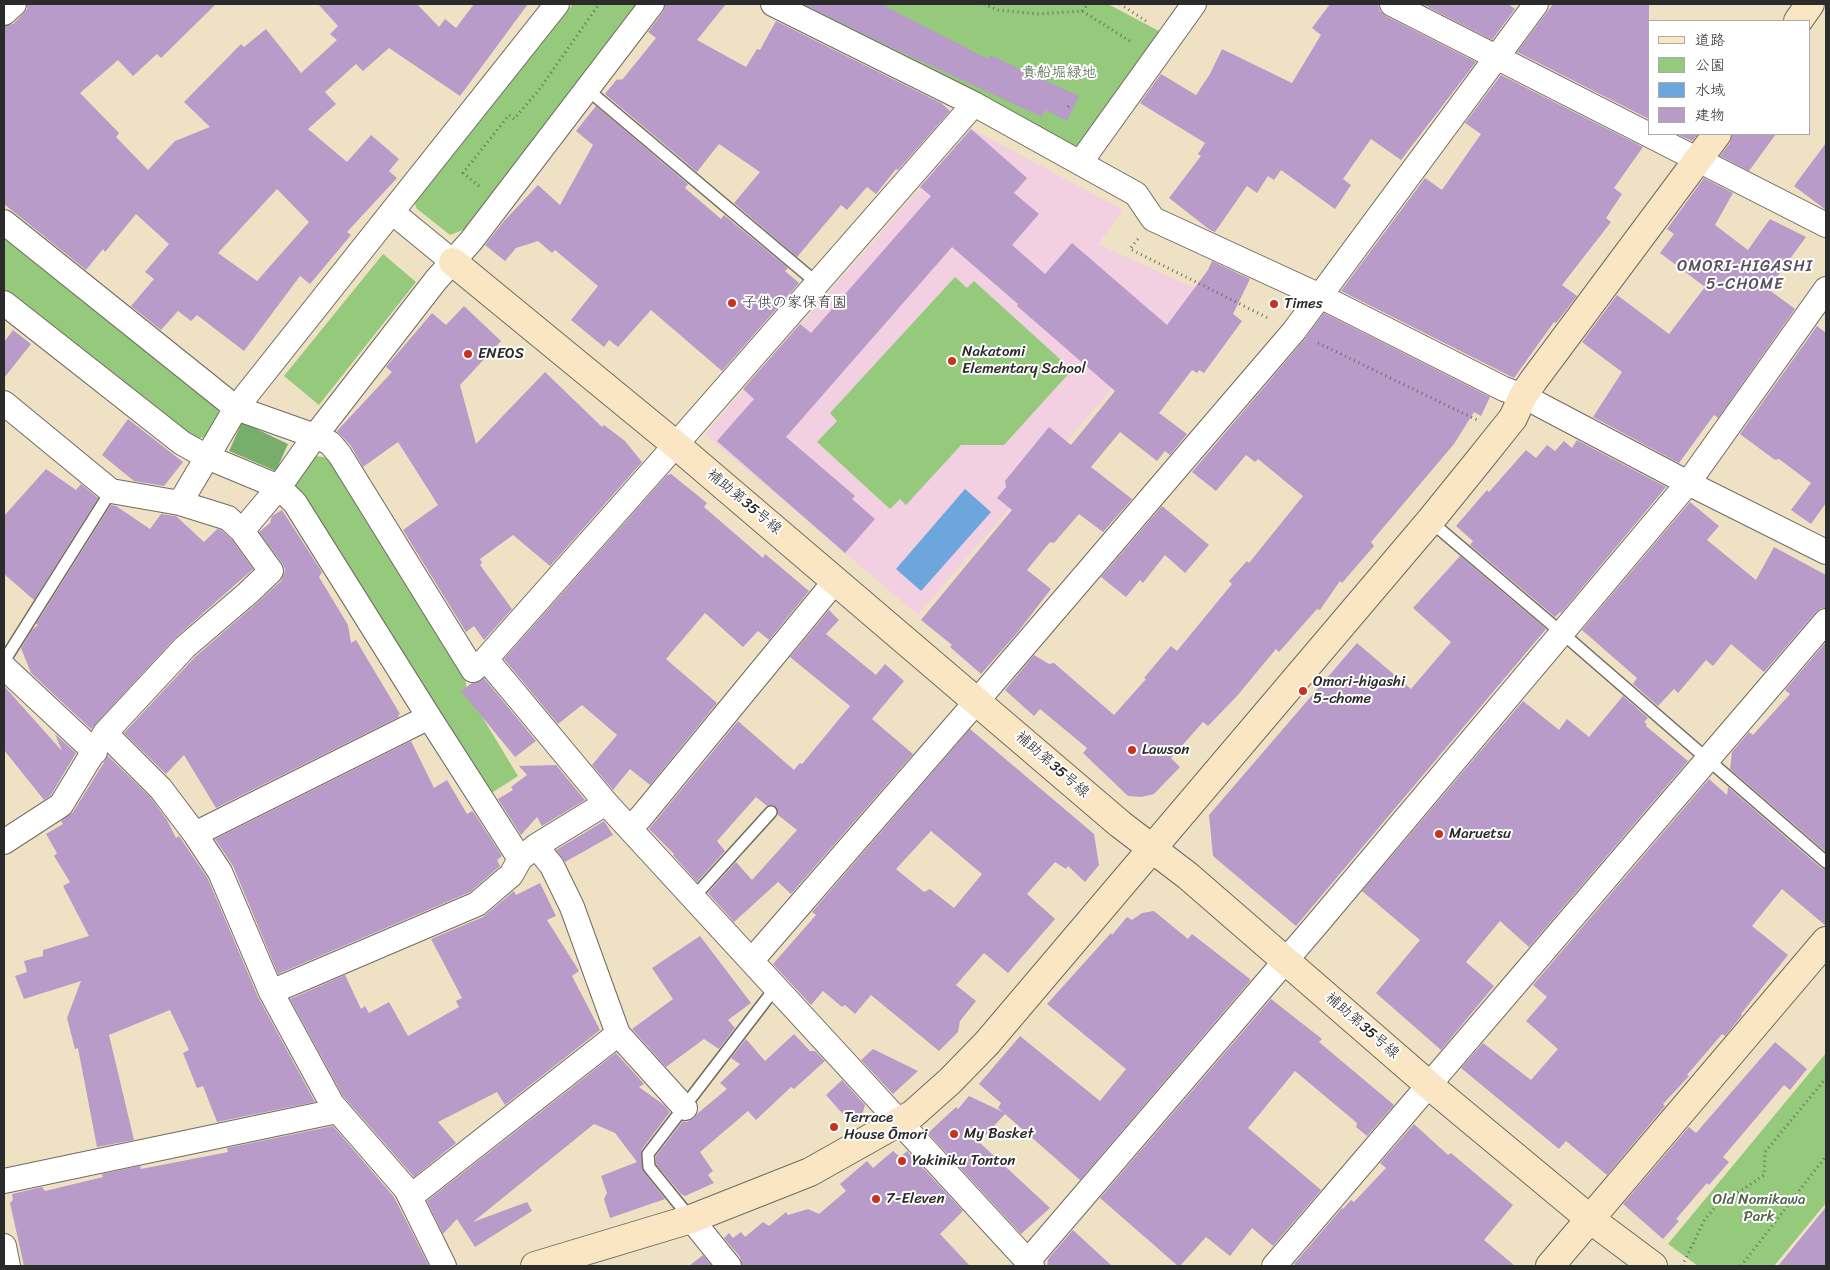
<!DOCTYPE html>
<html>
<head>
<meta charset="utf-8">
<style>
  body { margin:0 }
  #map { position:relative; width:1830px; height:1270px; overflow:hidden; background:#efe2c4; font-family:Sriracha,"Klee One",sans-serif }
  canvas { display:block }
  .frame { position:absolute; inset:0; border:5px solid #2b2b2b; pointer-events:none }
  .legend { position:absolute; left:1648px; top:20px; width:162px; height:115px; box-sizing:border-box; background:#fff; border:1px solid #aaa; margin:0; padding:6px 9px; list-style:none; font-size:15px; color:#2b2b2b }
  .legend li { display:flex; align-items:center; gap:10px; height:25px }
  .legend b { width:25px; border:1px solid #aaa }
</style>
</head>
<body>
<div id="map">
<canvas width="1830" height="1270"></canvas>
<div class="frame"></div>
<ul class="legend">
<li><b style="height:6px;background:#fbe6c4"></b>道路</li>
<li><b style="height:14px;background:#95ca7c"></b>公園</li>
<li><b style="height:14px;background:#6da6dd"></b>水域</li>
<li><b style="height:14px;background:#b89bc8"></b>建物</li>
</ul>
</div>
<script>
const ctx = document.querySelector('canvas').getContext('2d');
ctx.lineJoin = 'round';
function fill(path, color) {
  ctx.fillStyle = color;
  ctx.fill(path, 'evenodd');
}
function toPath(rows) {
  const path = new Path2D();
  for (const r of rows) {
    path.moveTo(r[0], r[1]);
    for (let i = 2; i < r.length; i += 2) path.lineTo(r[i], r[i + 1]);
  }
  return path;
}
function trace(path, color, width, dash) {
  ctx.strokeStyle = color;
  ctx.lineWidth = width;
  ctx.lineCap = dash ? 'butt' : 'round';
  ctx.setLineDash(dash || []);
  ctx.stroke(path);
}
function label(font, color, halo, rows, align = 'center') {
  ctx.font = font + ' Sriracha,"Klee One",sans-serif';
  ctx.lineWidth = 4;
  ctx.setLineDash([]);
  ctx.textBaseline = 'middle';
  ctx.strokeStyle = halo;
  ctx.fillStyle = color;
  for (const [text, x, y, turn = 0] of rows) {
    ctx.save();
    ctx.translate(x, y);
    ctx.rotate((+turn || 0) * Math.PI / 180);
    ctx.textAlign = isNaN(turn) ? turn : align;
    if (halo) ctx.strokeText(text, 0, 0);
    ctx.fillText(text, 0, 0);
    ctx.restore();
  }
}
fill(toPath([
  [972,129,1123,210,1098,244,1197,289,918,615,705,434]
]), '#f2cfe1');
fill(toPath([
  [573,4,652,4,468,228,450,235,416,208,414,198],
  [772,4,1108,4,1170,37,1080,163],
  [4,229,217,398,219,416,207,437,192,439,4,297],
  [383,254,416,282,319,405,284,376],
  [955,277,967,288,974,281,1072,370,1004,445,961,445,906,505,900,499,890,509,817,442,837,421,830,413],
  [316,456,329,458,464,668,467,692,518,776,490,794,294,485],
  [1826,1053,1826,1203,1774,1266,1698,1266,1668,1244]
]), '#95ca7c');
fill(toPath([
  [242,422,288,444,276,471,229,451]
]), '#78ae6c');
fill(toPath([
  [965,489,991,512,921,591,896,569]
]), '#6da6dd');
fill(toPath([
  [27,4,216,4,161,58,157,54,133,76,118,60,80,93,119,133,116,137,148,170,175,141,210,127,184,102,241,44,244,47,266,29,301,73,337,40,330,34,338,26,318,4,417,4,439,27,445,19,456,28,474,4,528,4,460,96,389,48,363,71,356,64,325,92,336,104,308,129,347,162,371,135,399,159,389,171,397,178,347,232,351,235,310,284,300,276,244,351,197,315,191,321,178,311,161,330,131,306,154,279,145,272,169,244,136,214,105,252,103,249,86,270,4,204,4,26,13,24,23,14,27,9],
  [277,189,309,222,257,281,218,253],
  [665,4,726,4,697,40,746,67,757,49,760,50,776,21,941,103,950,111,898,170,896,169,876,194,867,187,847,210,841,205,797,257,734,203,760,172,719,144,697,172,605,94,617,79,619,80,621,79,622,80,656,38,648,32,663,12],
  [803,4,881,4,988,59,990,55,1079,96,1067,121,1045,110,1042,117,886,45],
  [1330,4,1378,4,1380,11,1386,16,1476,62,1401,160,1371,139,1343,179,1351,185,1335,209,1281,170,1274,180,1268,176,1257,193,1247,186,1215,232,1210,230,1169,198,1201,156,1198,154,1205,143,1140,103,1161,74,1196,95,1210,74,1222,49,1292,83,1321,35,1312,28],
  [1422,4,1508,4,1515,9,1492,40],
  [1553,4,1649,4,1649,119,1517,52],
  [1501,75,1643,147,1614,188,1622,194,1606,218,1611,222,1562,285,1577,296,1556,323,1554,322,1514,378,1341,291,1425,178,1442,190,1481,134,1465,123],
  [596,106,688,184,685,188,721,219,724,215,788,268,785,271,799,283,722,371,651,310,618,347,609,340,604,347,571,320,598,286,555,250,552,253,538,241,516,248,505,261,485,245,505,220,538,185,560,205,593,145,576,131],
  [971,129,1027,178,1014,193,1039,214,1012,245,1045,274,1072,243,1167,325,1208,270,1212,261,1250,279,1233,314,1242,321,1204,373,1199,370,1197,373,1192,370,1159,413,1187,434,1170,455,1165,451,1157,461,1120,432,1091,467,1132,499,1103,532,1079,514,1054,543,1050,542,1027,570,1051,589,1017,633,981,674,950,647,952,645,921,620,1012,510,997,498,1006,487,1005,481,1049,427,1071,445,1115,391,1017,306,1018,304,952,247,786,437,855,496,852,499,875,519,845,553,717,441,754,399,743,389,800,324,811,333,931,196,920,187],
  [1677,134,1698,134,1692,141],
  [1732,134,1776,134,1749,171,1720,156,1730,143],
  [1826,143,1826,210,1794,186],
  [1704,178,1733,193,1715,225,1748,250,1770,219,1806,237,1768,289,1795,309,1718,418,1714,415,1679,463,1593,417,1622,372,1582,342,1617,295,1669,334,1705,287,1660,253,1674,234,1667,229],
  [464,306,501,341,460,385,476,444,545,372,602,427,604,425,625,441,642,462,550,566,513,535,480,559,482,563,480,565,512,609,484,640,474,626,466,632,403,530,438,505,398,442,363,467,351,446,337,431,392,372,386,367,432,313,446,325],
  [1324,313,1490,397,1481,416,1474,412,1454,444,1371,542,1374,546,1342,583,1340,581,1320,610,1317,609,1279,652,1276,649,1237,696,1208,726,1203,722,1171,758,1180,767,1154,794,1141,797,1128,796,1083,753,1087,748,1040,709,1034,716,1005,690,1034,655,1049,664,1054,663,1114,715,1146,679,1144,678,1171,646,1177,651,1232,584,1229,581,1247,561,1249,563,1303,496,1258,459,1255,462,1246,455,1216,491,1192,472,1304,340],
  [1817,326,1826,333,1826,503,1811,524,1791,510,1811,483,1779,459,1775,460,1740,434],
  [13,330,31,344,4,378,4,342],
  [128,419,183,462,164,486,134,481,102,455],
  [1577,440,1666,487,1561,613,1560,612,1555,617,1470,545,1473,541,1456,526,1487,490,1489,492,1526,450,1536,458,1547,445,1555,451,1564,441,1572,448],
  [46,469,76,490,81,484,98,498,34,600,4,574,4,516],
  [671,474,707,503,704,507,763,558,765,554,809,591,769,640,758,631,743,647,705,613,666,659,717,703,650,785,630,769,613,790,592,765,617,735,582,705,558,724,504,659,667,475],
  [1690,502,1719,526,1707,540,1756,580,1774,547,1826,575,1826,608,1821,608,1816,612,1764,672,1731,644,1713,666,1706,660,1678,693,1674,689,1658,706,1633,684,1637,678,1582,630],
  [111,505,116,506,150,529,161,514,176,516,204,542,217,529,221,530,232,540,253,569,175,638,91,729,31,673,21,648,32,630,38,625,36,624],
  [1162,506,1209,545,1185,573,1165,555,1143,583,1140,580,1126,597,1101,577],
  [282,510,322,572,319,577,348,625,351,643,356,640,400,714,398,715,399,717,216,808,184,755,166,774,124,733,195,657,257,603,281,581,284,575,285,569,282,563,259,532,270,523,272,516],
  [1460,556,1546,629,1296,926,1213,856,1209,815,1357,643,1411,689,1451,642,1413,608],
  [829,610,839,620,826,634,876,675,885,664,904,681,872,719,913,754,791,894,778,882,734,922,708,893,736,862,752,880,797,830,778,815,776,807,772,805,767,806,756,797,717,841,725,851,697,882,673,855,674,854,649,829,738,721,794,770,800,763,802,764,850,706,790,657],
  [1826,642,1826,852,1730,769,1732,752,1749,732,1753,735,1790,694,1785,690],
  [484,678,536,741,515,757,461,691,472,683,475,683],
  [4,686,62,751,55,734,76,753,51,795,44,800,4,750],
  [1623,696,1648,718,1644,722,1647,724,1646,726,1688,761,1529,947,1500,921,1466,962,1494,986,1441,1050,1376,993,1420,940,1362,891,1523,701,1559,730,1567,719,1589,737],
  [970,729,1094,834,1099,865,1085,882,1068,866,1066,869,1055,862,1027,894,1055,919,1008,973,984,953,956,985,976,1001,960,1021,958,1032,939,1051,871,995,855,1014,845,1005,842,1007,823,991,811,1005,773,964,816,915,812,912],
  [931,831,982,874,954,908,930,889,924,892,896,869],
  [411,741,434,788,447,780,467,814,472,811,474,813,502,856,497,860,500,866,470,892,278,974,233,866,215,839],
  [108,756,151,798,167,820,176,838,179,836,208,879,258,997,315,1102,217,1122,203,1086,197,1088,183,1053,189,1050,170,1010,109,1035,134,1140,97,1147,78,1048,75,1049,67,1018,81,981,24,999,15,976,27,972,24,961,43,956,43,950,89,936,63,886,70,882,54,856,57,853,46,834,63,824,61,821,73,812],
  [556,765,585,800,542,826,537,817,521,835,498,799,513,790,511,787,527,775,519,766],
  [1709,779,1727,795,1728,787,1821,868,1826,869,1826,926,1782,889,1752,926,1788,955,1741,1014,1742,1015,1725,1036,1722,1034,1687,1075,1689,1076,1663,1104,1665,1106,1607,1175,1566,1141,1559,1149,1461,1068,1483,1043,1531,1080,1558,1049,1526,1021,1547,997,1533,985],
  [604,821,613,835,565,862,556,850],
  [540,883,556,916,547,920,579,971,572,976,600,1030,505,1105,497,1092,438,1122,456,1143,414,1177,343,1096,290,999,345,975,361,1009,365,1006,369,1013,389,1002,408,1036,459,1007,456,1001,462,998,431,939,483,917,514,891,516,895],
  [1154,911,1188,939,1192,934,1250,979,1250,981,1080,1180,1005,1114,979,1142,1050,1208,1021,1234,928,1133,956,1107,958,1109,969,1096,1003,1112,998,1108,1001,1103,979,1084,1020,1036,1100,1101,1126,1069,1047,1004,1111,933,1112,935,1127,917,1132,920,1142,913],
  [700,936,751,1003,728,1020,735,1028,719,1049,704,1039,666,1067,632,1029,673,999,652,968],
  [1271,999,1322,1039,1319,1042,1394,1105,1367,1136,1356,1127,1357,1123,1295,1071,1248,1128,1321,1190,1273,1246,1252,1228,1230,1256,1206,1237,1180,1266,1178,1266,1100,1198],
  [794,1034,810,1051,815,1051,825,1061,794,1089,791,1087,756,1120,748,1111,700,1152,713,1171,708,1175,714,1183,685,1196,681,1194,656,1164,656,1156,683,1121,687,1122,694,1118,698,1113,727,1089,720,1083,740,1064,731,1058,746,1039,765,1061],
  [1775,1042,1807,1069,1790,1090,1784,1085,1723,1157,1729,1162,1709,1185,1707,1183,1676,1219,1679,1221,1663,1239,1623,1204,1689,1127,1696,1133],
  [873,1049,918,1071,893,1094,861,1060],
  [616,1053,644,1084,639,1087,664,1105,670,1112,642,1149,641,1155,643,1171,665,1199,610,1218,604,1199,607,1193,601,1176,637,1162,615,1133,594,1124,473,1222,527,1202,532,1211,475,1247,457,1219,443,1234,427,1201],
  [842,1080,865,1105,863,1112,849,1121,826,1095],
  [1414,1124,1448,1155,1451,1153,1513,1205,1484,1240,1515,1266,1297,1266,1294,1264,1342,1208,1343,1209,1351,1200,1354,1202,1386,1168,1380,1163],
  [333,1126,394,1197,429,1266,24,1266,10,1203,13,1200,12,1194,42,1187,45,1191,103,1177,102,1174,140,1166,141,1169,228,1152,227,1148],
  [893,1151,900,1157,907,1151,963,1211,940,1234,970,1266,742,1266,740,1257,724,1238,729,1233,733,1238,741,1232,745,1237,763,1222,769,1226,786,1212,788,1215,808,1209,819,1214,846,1191,840,1184,867,1161,873,1168],
  [1826,1207,1826,1266,1778,1266],
  [1073,1230,1112,1266,1047,1266,1048,1259],
  [703,1255,712,1266,689,1266]
]), '#b89bc8');
const lane = toPath([
  [588,90,817,283],
  [1430,521,1562,633,1826,862],
  [4,661,111,491],
  [693,898,771,812],
  [691,1219,649,1167,648,1154,776,987]
]);
const street = toPath([
  [773,4,974,104,1136,194,1153,219,1320,296,1504,389,1523,396,1688,483,1826,552],
  [1392,4,1826,225],
  [4,13,14,4],
  [1080,163,1194,4],
  [392,212,453,262],
  [4,222,236,408,315,436,330,443,340,455,473,670,486,659,658,465,974,104],
  [4,303,182,443,207,457,279,487,295,503,429,717,520,859],
  [4,403,111,491,180,503,228,518,242,531,271,571,248,593,185,647,105,733,61,805,4,842],
  [180,503,236,408,557,4],
  [242,531,279,487,315,436,436,280,471,241,652,4],
  [486,659,606,803,1032,1266],
  [4,667,95,752],
  [105,733,161,789,195,834,220,872,271,992,332,1104,406,1189,444,1266],
  [630,828,641,817,836,580],
  [195,834,429,717],
  [536,846,552,866,572,907,618,1034,685,1108],
  [752,960,977,701,1294,331,1536,4],
  [271,992,477,904,511,875,520,859,536,846,606,803],
  [4,1181,337,1111],
  [410,1197,618,1034],
  [691,1219,729,1266],
  [4,1246,8,1266],
  [1028,1261,1317,924,1688,483,1826,289],
  [1274,1266,1826,621]
]);
const secondary = toPath([
  [1798,21,1810,4],
  [453,262,676,445,1120,824,1188,876,1430,1086,1590,1219,1653,1266],
  [535,1266,691,1219,810,1172,913,1114,950,1081,987,1043,1430,521,1477,463,1513,418,1523,396,1533,381,1717,134],
  [1550,1266,1826,941]
]);
trace(lane, '#706b61', 14);
trace(street, '#706b61', 26);
trace(secondary, '#706b61', 30);
trace(toPath([
  [984,4,997,10,1039,14,1082,11,1133,43],
  [1120,4,1149,23],
  [1082,11,1088,4],
  [1068,107,1069,105],
  [479,186,463,173,509,115,514,119,539,90,599,4],
  [1138,239,1130,249,1270,319],
  [1318,343,1477,420],
  [1682,1266,1705,1219,1718,1204,1745,1188,1764,1175,1765,1152,1826,1078],
  [1741,1266,1826,1156]
]), '#706b61', 3, [1, 4]);
trace(lane, '#fff', 11);
trace(street, '#fff', 24);
trace(secondary, '#fbe6c4', 28);
for (const [x, y, r, color] of [
  [732,303,5,"#c8321e"],
  [1274,304,5,"#c8321e"],
  [468,354,5,"#c8321e"],
  [952,361,5,"#c8321e"],
  [1303,691,5,"#c8321e"],
  [1132,750,5,"#c8321e"],
  [1439,834,5,"#c8321e"],
  [834,1127,5,"#c8321e"],
  [954,1134,5,"#c8321e"],
  [902,1161,5,"#c8321e"],
  [876,1199,5,"#c8321e"]
]) {
  const dot = new Path2D();
  dot.arc(x, y, r, 0, 2 * Math.PI);
  ctx.fillStyle = color;
  ctx.fill(dot);
  trace(dot, '#fff', 2);
}
label('15px', '#506347', '#fff', [
  ["貴船堀緑地",1059,73],
  ["Old Nomikawa",1759,1200],
  ["Park",1759,1217]
]);
label('15px', '#2b2b2b', '#fff', [
  ["子供の家保育園",742,303],
  ["Times",1284,304],
  ["Nakatomi",962,352],
  ["Elementary School",962,369],
  ["ENEOS",478,354],
  ["Omori-higashi",1313,682],
  ["5-chome",1313,699],
  ["Lawson",1142,750],
  ["Maruetsu",1449,834],
  ["Terrace",844,1118],
  ["House Ōmori",844,1135],
  ["My Basket",964,1134],
  ["Yakiniku Tonton",912,1161],
  ["7-Eleven",886,1199]
], 'left');
label('15px', '#2b2b2b', '#fff', [
  ["補助第35号線",744,502,40],
  ["補助第35号線",1052,765,41],
  ["補助第35号線",1362,1026,41]
]);
ctx.letterSpacing = '1px';
label('16px', '#5c5262', '#fff', [
  ["OMORI-HIGASHI",1745,267],
  ["5-CHOME",1745,285]
]);
ctx.letterSpacing = '0px';
</script>
</body>
</html>
